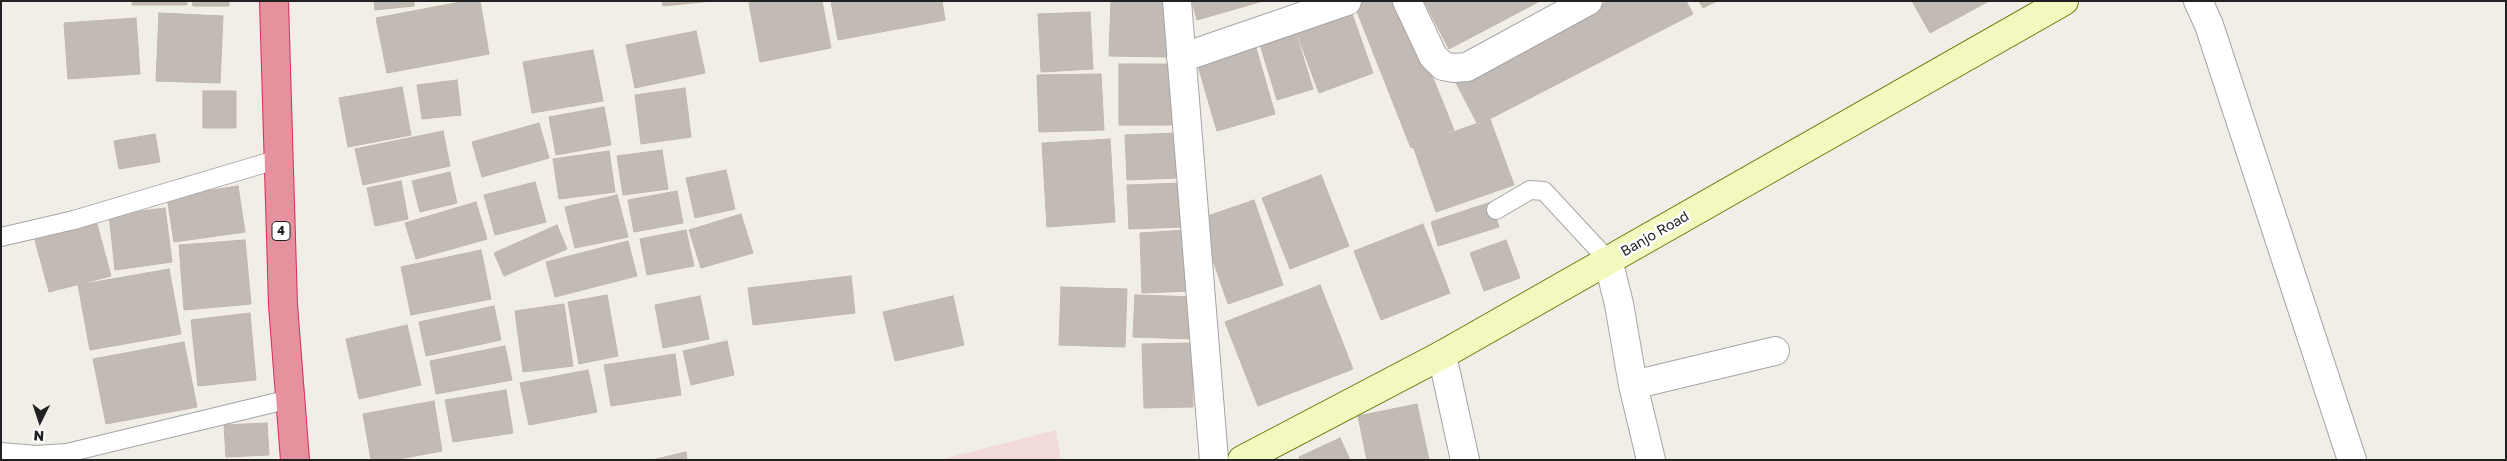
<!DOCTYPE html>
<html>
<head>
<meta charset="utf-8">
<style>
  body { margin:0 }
  #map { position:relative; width:2507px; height:461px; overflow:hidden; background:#f1eee7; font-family:"Golos Text",sans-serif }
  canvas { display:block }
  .frame { position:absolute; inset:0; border:2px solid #212121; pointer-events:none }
  .north { position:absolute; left:15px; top:396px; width:50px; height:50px; -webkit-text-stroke:4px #fff; paint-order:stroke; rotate:184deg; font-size:14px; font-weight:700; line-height:20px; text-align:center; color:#212121 }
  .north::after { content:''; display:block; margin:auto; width:18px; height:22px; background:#212121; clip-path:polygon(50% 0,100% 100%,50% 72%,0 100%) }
</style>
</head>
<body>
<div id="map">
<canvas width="2507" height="461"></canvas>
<div class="frame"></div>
<div class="north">N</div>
</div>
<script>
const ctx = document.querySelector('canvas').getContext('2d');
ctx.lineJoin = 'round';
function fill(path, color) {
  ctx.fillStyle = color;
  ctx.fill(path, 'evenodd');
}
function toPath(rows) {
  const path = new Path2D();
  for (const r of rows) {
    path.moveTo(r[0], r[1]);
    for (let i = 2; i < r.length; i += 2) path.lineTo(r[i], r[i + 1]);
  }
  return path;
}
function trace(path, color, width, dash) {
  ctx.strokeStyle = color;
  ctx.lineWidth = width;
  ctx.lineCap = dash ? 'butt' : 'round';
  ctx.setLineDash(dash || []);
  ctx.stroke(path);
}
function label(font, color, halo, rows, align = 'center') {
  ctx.font = font + ' "Golos Text",sans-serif';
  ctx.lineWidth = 5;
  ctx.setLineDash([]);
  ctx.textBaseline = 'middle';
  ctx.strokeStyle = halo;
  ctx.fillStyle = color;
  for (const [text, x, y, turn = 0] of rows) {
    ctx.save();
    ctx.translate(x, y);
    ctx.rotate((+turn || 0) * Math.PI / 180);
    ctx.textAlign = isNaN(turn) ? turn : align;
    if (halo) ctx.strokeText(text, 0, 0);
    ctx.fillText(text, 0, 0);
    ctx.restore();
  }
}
fill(toPath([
  [1056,430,1061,460,939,460]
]), '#f1dad7');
const building = toPath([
  [132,1,187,1,187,5,132,5,132,1],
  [192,1,229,1,229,6,193,6,192,1],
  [374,1,414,1,414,6,375,10,374,1],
  [466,1,480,1,489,54,387,73,376,18,466,1],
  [662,1,713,1,663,6,662,1],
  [760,1,822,1,831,48,760,62,749,3,760,1],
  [831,1,942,1,945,20,838,40,831,1],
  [1111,1,1171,1,1169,57,1109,56,1111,1],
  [1192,1,1263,1,1197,20,1192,1],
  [1361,1,1402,1,1454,130,1411,148,1354,4,1361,1],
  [1424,1,1540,1,1449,49,1424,1],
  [1608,1,1686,1,1693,14,1478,125,1455,81,1608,1],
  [1699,1,1717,1,1703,8,1699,1],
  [1912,1,1989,1,1930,33,1912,1],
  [1351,11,1373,73,1319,93,1296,31,1351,11],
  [1090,12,1093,69,1041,72,1038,14,1090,12],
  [159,13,223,16,220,83,156,81,159,13],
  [136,18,140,74,68,79,64,23,136,18],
  [1294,27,1313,89,1277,100,1258,38,1294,27],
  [696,31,705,73,635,88,626,45,696,31],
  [1254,41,1275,114,1217,131,1196,59,1254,41],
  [593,50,603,101,532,113,523,62,593,50],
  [1119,64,1175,64,1174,125,1119,125,1119,64],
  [1101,74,1104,130,1039,132,1037,75,1101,74],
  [457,80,461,115,422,119,417,85,457,80],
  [402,87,411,135,348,147,339,98,402,87],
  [685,88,691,137,641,144,635,95,685,88],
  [203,91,236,91,236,128,203,128,203,91],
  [604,107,611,145,556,155,549,117,604,107],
  [1490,119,1514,185,1436,212,1413,146,1490,119],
  [539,123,549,158,482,177,472,142,539,123],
  [443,131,450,166,363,185,355,149,443,131],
  [1176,133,1178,178,1127,180,1125,135,1176,133],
  [155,134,160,162,119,169,114,141,155,134],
  [1110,139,1115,222,1047,227,1042,143,1110,139],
  [662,150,668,189,623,195,617,156,662,150],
  [609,151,615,192,559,199,553,159,609,151],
  [726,170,735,209,695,218,686,178,726,170],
  [450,172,457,203,420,212,412,181,450,172],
  [1321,175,1349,246,1290,269,1262,198,1321,175],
  [401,181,408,219,375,226,367,188,401,181],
  [535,182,546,222,495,235,484,195,535,182],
  [1180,183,1181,227,1129,229,1127,185,1180,183],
  [238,186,245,232,174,242,167,197,238,186],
  [677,191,683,223,634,232,628,200,677,191],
  [617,195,628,237,575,248,565,207,617,195],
  [1254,200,1283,285,1228,304,1199,219,1254,200],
  [476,202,487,239,416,259,405,223,476,202],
  [1491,202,1499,227,1438,246,1431,222,1491,202],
  [165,208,172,262,115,270,109,215,165,208],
  [741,214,753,253,701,268,689,230,741,214],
  [97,224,111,276,49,292,35,240,97,224],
  [1423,224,1450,293,1381,320,1354,251,1423,224],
  [557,225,567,249,504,276,494,253,557,225],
  [686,230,694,266,647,275,640,239,686,230],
  [1188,230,1191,291,1142,293,1140,233,1188,230],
  [245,240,251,304,184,310,179,245,245,240],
  [1506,240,1520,278,1484,291,1470,253,1506,240],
  [628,241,637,276,555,297,546,262,628,241],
  [481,250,491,299,411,315,401,267,481,250],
  [169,269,181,334,90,350,78,285,169,269],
  [851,276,855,313,753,325,748,288,851,276],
  [1320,285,1353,369,1258,406,1225,322,1320,285],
  [1061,287,1127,289,1125,347,1059,345,1061,287],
  [607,295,618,356,579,364,568,302,607,295],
  [1135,295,1197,297,1195,339,1133,337,1135,295],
  [700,296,709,339,663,348,655,305,700,296],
  [953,296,964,345,895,361,883,312,953,296],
  [564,304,573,366,523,372,515,311,564,304],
  [494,306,501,340,426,356,419,322,494,306],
  [250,313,256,380,198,386,191,320,250,313],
  [407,325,421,385,359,399,346,339,407,325],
  [727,341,734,375,691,385,683,351,727,341],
  [184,342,197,407,106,424,93,359,184,342],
  [1192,343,1193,407,1144,408,1142,344,1192,343],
  [505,346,512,380,436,394,430,361,505,346],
  [675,354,681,395,611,406,604,365,675,354],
  [588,370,597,412,529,425,520,383,588,370],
  [506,390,513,433,453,442,445,400,506,390],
  [434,401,442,451,394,460,371,460,363,414,434,401],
  [1417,404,1429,460,1367,460,1358,416,1417,404],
  [267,423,269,455,226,457,224,425,267,423],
  [1340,438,1350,460,1300,460,1299,457,1340,438],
  [686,452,687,460,652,460,686,452]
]);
fill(building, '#c2bab4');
trace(building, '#c2b6aa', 1);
const lane = toPath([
  [1496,210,1530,190,1544,191,1608,260],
  [1,237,74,220,279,159],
  [1,452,36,455,67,453,290,399]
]);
const street = toPath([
  [1177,1,1214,460],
  [1407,1,1433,56,1443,66,1454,68,1467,67,1588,1],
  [2198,1,2209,25,2352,460],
  [1181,58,1347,1],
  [1608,260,1619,304,1633,385,1651,460],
  [1442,355,1465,460],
  [1633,385,1775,351]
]);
const secondary = toPath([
  [1242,460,1442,355,2064,1]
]);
const highway = toPath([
  [274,1,283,305,295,460]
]);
trace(lane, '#a5a5a5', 20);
trace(street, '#a5a5a5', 30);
trace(secondary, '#677807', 30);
trace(highway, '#d82b5f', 30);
trace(lane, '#fff', 18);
trace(street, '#fff', 28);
trace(secondary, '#f3f9be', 28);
trace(highway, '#e6919e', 28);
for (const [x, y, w] of [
  [281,231,18]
]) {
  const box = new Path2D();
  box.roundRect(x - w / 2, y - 9.5, w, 19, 4);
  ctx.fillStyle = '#fff';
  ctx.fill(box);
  trace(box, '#212121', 1);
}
label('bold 12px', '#212121', null, [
  ["4",281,231]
]);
label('14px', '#212121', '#fff', [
  ["Banjo Road",1655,234,-30]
]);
</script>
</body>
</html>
